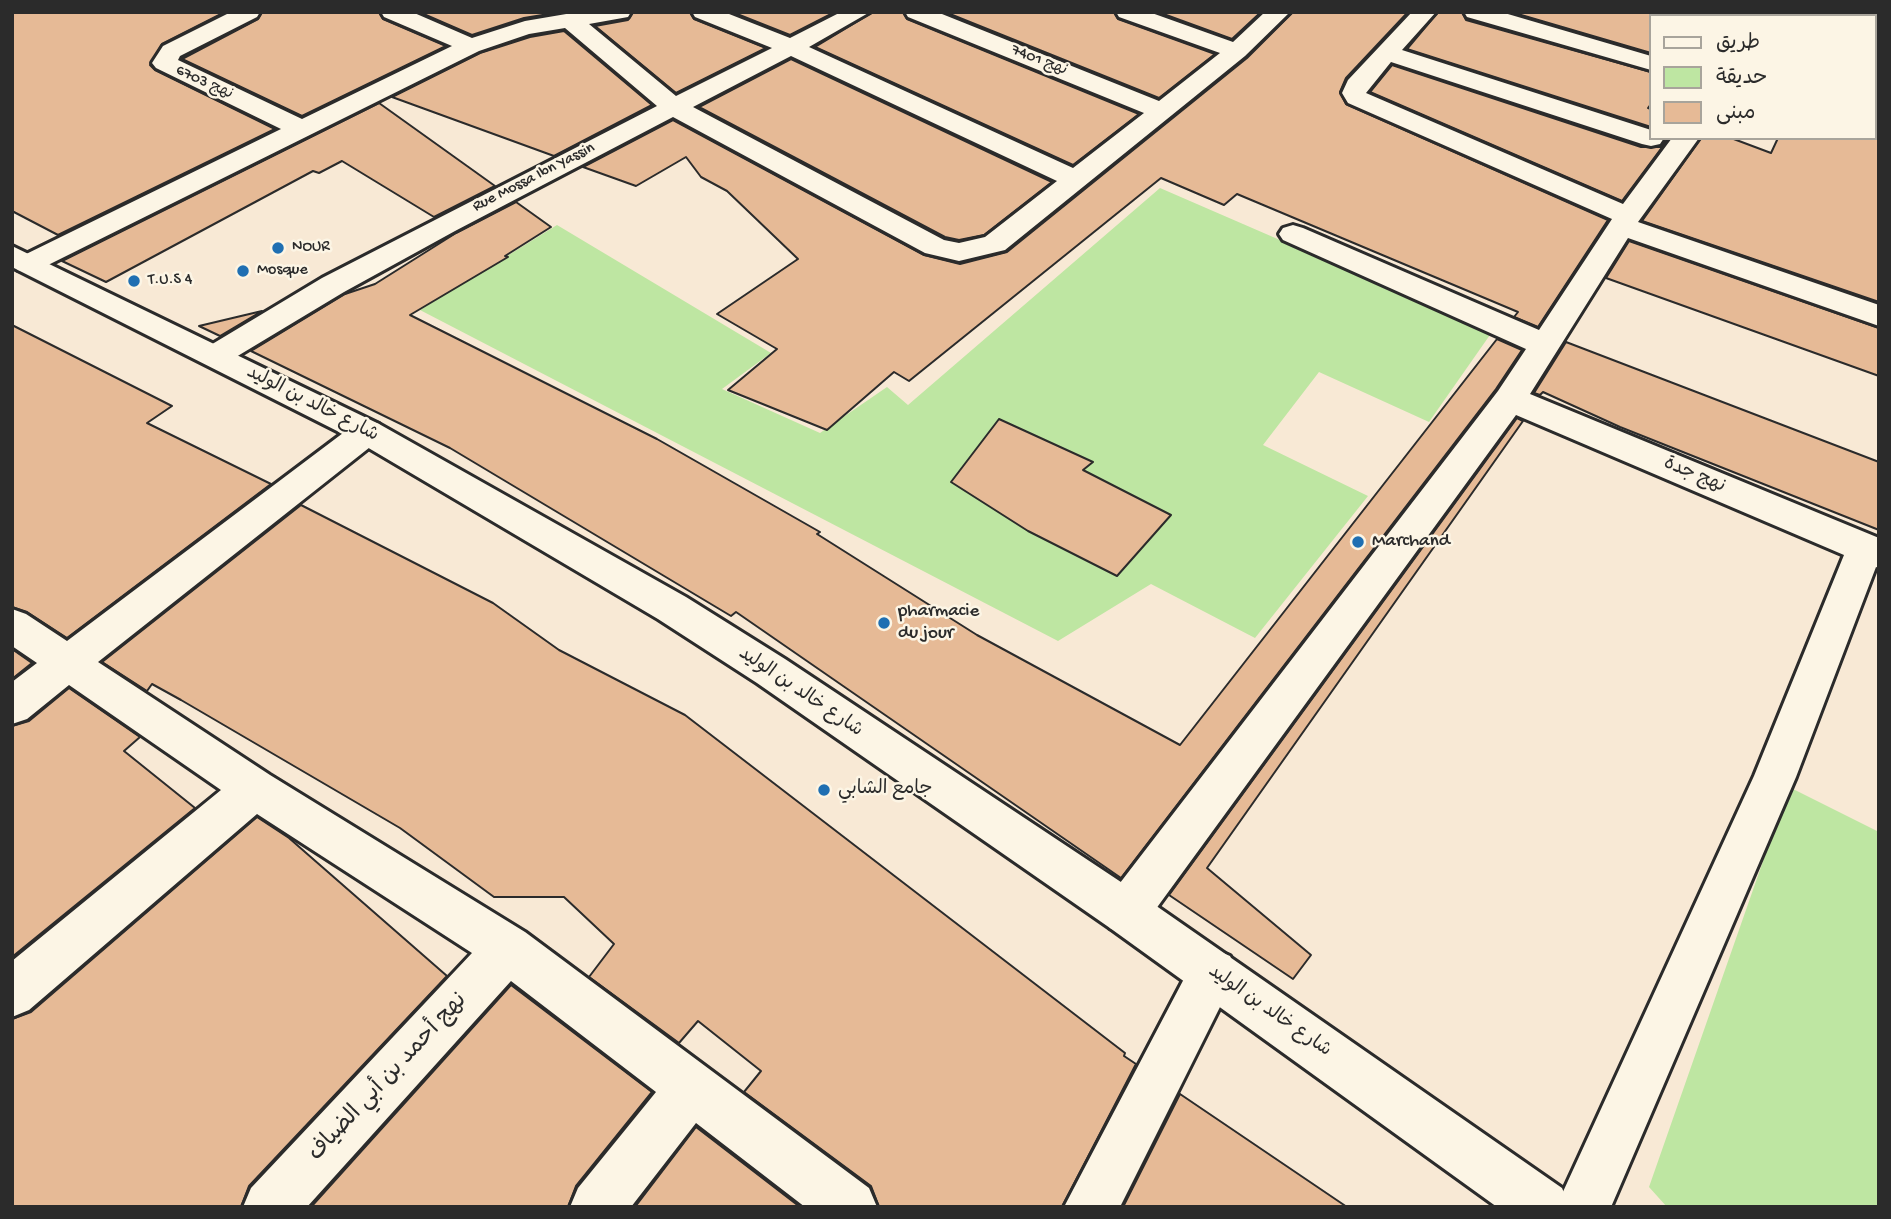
<!DOCTYPE html>
<html>
<head>
<meta charset="utf-8">
<style>
  body { margin:0 }
  #map { position:relative; width:1891px; height:1219px; overflow:hidden; background:#f8e9d5; font-family:"Gochi Hand","Playpen Sans Arabic",sans-serif }
  canvas { display:block }
  .frame { position:absolute; inset:0; border:14px solid #2b2b2b; pointer-events:none }
  .legend { position:absolute; left:1649px; top:14px; width:228px; height:126px; box-sizing:border-box; background:#fcf5e5; border:2px solid #a8a49b; margin:0; padding:9px 12px; list-style:none; font-size:21px; color:#2b2b2b }
  .legend li { display:flex; align-items:center; gap:14px; height:35px }
  .legend b { width:35px; border:2px solid #a8a49b }
</style>
</head>
<body>
<div id="map">
<canvas width="1891" height="1219"></canvas>
<div class="frame"></div>
<ul class="legend">
<li><b style="height:9px;background:#fcf5e5"></b>طريق</li>
<li><b style="height:19px;background:#bee6a2"></b>حديقة</li>
<li><b style="height:19px;background:#e6ba96"></b>مبنى</li>
</ul>
</div>
<script>
const ctx = document.querySelector('canvas').getContext('2d');
ctx.lineJoin = 'round';
function fill(path, color) {
  ctx.fillStyle = color;
  ctx.fill(path, 'evenodd');
}
function toPath(rows) {
  const path = new Path2D();
  for (const r of rows) {
    path.moveTo(r[0], r[1]);
    for (let i = 2; i < r.length; i += 2) path.lineTo(r[i], r[i + 1]);
  }
  return path;
}
function trace(path, color, width, dash) {
  ctx.strokeStyle = color;
  ctx.lineWidth = width;
  ctx.lineCap = dash ? 'butt' : 'round';
  ctx.setLineDash(dash || []);
  ctx.stroke(path);
}
function label(font, color, halo, rows, align = 'center') {
  ctx.font = font + ' "Gochi Hand","Playpen Sans Arabic",sans-serif';
  ctx.lineWidth = 5;
  ctx.setLineDash([]);
  ctx.textBaseline = 'middle';
  ctx.strokeStyle = halo;
  ctx.fillStyle = color;
  for (const [text, x, y, turn = 0] of rows) {
    ctx.save();
    ctx.translate(x, y);
    ctx.rotate((+turn || 0) * Math.PI / 180);
    ctx.textAlign = isNaN(turn) ? turn : align;
    if (halo) ctx.strokeText(text, 0, 0);
    ctx.fillText(text, 0, 0);
    ctx.restore();
  }
}
fill(toPath([
  [1160,188,1492,332,1429,422,1319,372,1263,445,1368,496,1255,638,1151,584,1058,641,420,310,557,225,771,353,722,389,820,433,887,387,908,405],
  [1789,787,1879,832,1879,1207,1667,1207,1649,1187]
]), '#bee6a2');
const building = toPath([
  [12,12,225,12,162,44,150,65,155,70,275,129,58,235,12,211,12,12],
  [262,12,379,12,383,19,446,46,302,116,182,59,258,19,262,12],
  [419,12,561,12,524,18,472,35,419,12],
  [633,12,690,12,694,19,766,48,676,93,595,26,628,20,633,12],
  [732,12,835,12,790,35,732,12],
  [873,12,903,12,907,19,1139,114,1073,165,815,47,873,12],
  [945,12,1114,12,1118,19,1215,54,1159,98,945,12],
  [1158,12,1261,12,1232,39,1158,12],
  [1293,12,1408,12,1346,78,1340,92,1346,104,1608,220,1538,327,1514,317,1518,312,1237,194,1224,205,1161,178,909,381,894,372,827,430,728,390,777,349,717,314,798,259,727,191,701,177,686,157,636,186,583,167,673,120,924,255,960,264,1007,252,1247,58,1293,12],
  [1438,12,1462,12,1466,20,1651,72,1651,104,1648,108,1651,109,1651,127,1407,49,1438,12],
  [1511,12,1651,12,1651,53,1511,12],
  [564,31,652,105,554,156,392,97,480,53,530,37,564,31],
  [791,59,1052,182,984,235,959,240,945,237,699,107,791,59],
  [1392,65,1641,147,1661,147,1669,138,1622,201,1370,92,1392,65],
  [379,103,495,186,434,217,342,161,319,173,313,171,106,282,62,261,379,103],
  [1701,138,1731,138,1771,153,1778,138,1879,138,1879,302,1642,221,1701,138],
  [516,202,551,227,505,256,508,257,410,315,657,439,820,532,817,534,977,635,1180,745,1497,339,1522,350,1496,389,1121,878,736,612,731,616,450,448,251,351,345,294,375,284,456,233,516,202],
  [1629,241,1879,328,1879,376,1606,278,1629,241],
  [262,311,220,336,199,326,262,311],
  [12,325,172,406,147,423,271,484,67,638,27,612,12,607,12,325],
  [1566,342,1879,462,1879,530,1620,427,1543,392,1540,395,1534,393,1566,342],
  [1517,418,1523,421,1207,868,1311,955,1293,979,1169,895,1517,418],
  [999,419,1093,462,1083,470,1171,515,1117,576,1028,531,951,482,999,419],
  [301,505,493,603,559,650,685,715,1125,1053,1124,1056,1136,1064,1062,1207,879,1207,871,1186,744,1092,761,1071,698,1021,679,1043,589,977,614,944,564,897,494,897,400,828,181,700,152,684,147,691,102,662,301,505],
  [12,649,32,663,12,679,12,649],
  [69,688,140,737,124,751,195,808,12,957,12,726,29,721,69,688],
  [257,817,289,838,447,976,249,1186,241,1207,12,1207,12,1019,31,1012,257,817],
  [511,985,652,1092,576,1186,568,1207,311,1207,511,985],
  [1180,1094,1347,1207,1123,1207,1180,1094],
  [696,1127,800,1207,635,1207,696,1127]
]);
fill(building, '#e6ba96');
trace(building, '#2b2b2b', 2);
const minor = toPath([
  [231,12,260,12,257,17,180,56,178,60,302,119,452,46,384,17,381,12,412,12,472,38,525,21,578,12,631,12,628,17,589,24,676,96,772,48,695,17,692,12,724,12,790,38,841,12,870,12,809,47,1073,168,1144,113,908,17,905,12,937,12,1159,101,1220,53,1119,17,1116,12,1149,12,1233,42,1265,12,1290,12,1245,56,1005,250,959,261,925,253,673,117,455,231,344,292,226,363,215,367,204,363,199,356,204,349,322,278,657,106,565,28,529,34,479,51,38,270,28,273,18,270,13,264,18,258,281,129,156,68,152,63,163,46,231,12],
  [791,56,1057,181,985,237,959,243,944,240,693,107,791,56],
  [1412,12,1436,12,1402,50,1651,130,1651,138,1664,138,1660,144,1651,146,1642,144,1391,62,1366,93,1623,204,1672,138,1699,138,1638,222,1879,305,1879,326,1628,238,1530,394,1879,538,1879,568,1876,567,1796,777,1611,1207,1556,1207,1754,776,1844,555,1516,415,1142,928,1126,935,1110,928,1103,912,1110,896,1498,391,1526,349,1283,240,1279,234,1283,228,1293,225,1303,228,1539,330,1612,219,1348,103,1342,93,1348,80,1412,12],
  [1464,12,1501,12,1651,56,1651,70,1467,17,1464,12],
  [1688,12,1720,12,1722,16,1690,16,1688,12],
  [1875,56,1879,57,1879,71,1875,70,1875,56],
  [367,420,379,424,384,432,379,440,98,662,270,775,525,932,869,1188,877,1207,805,1207,696,1123,631,1207,570,1207,578,1188,656,1092,511,981,307,1207,243,1207,251,1188,472,953,257,814,29,1010,12,1017,12,961,221,790,69,685,27,719,12,724,12,682,37,663,12,646,12,609,26,614,67,641,355,424,367,420],
  [1213,949,1230,956,1237,973,1120,1207,1064,1207,1196,956,1213,949]
]);
const tertiary = toPath([
  [12,246,379,424,686,597,785,659,1142,896,1562,1188,1570,1207,1497,1207,1110,928,757,683,658,619,355,440,12,267,12,246]
]);
trace(minor, '#2b2b2b', 6);
trace(tertiary, '#2b2b2b', 6);
fill(minor, '#fcf5e5');
fill(tertiary, '#fcf5e5');
for (const [x, y, r, color] of [
  [278,248,7,"#1f6fb2"],
  [243,271,7,"#1f6fb2"],
  [134,281,7,"#1f6fb2"],
  [1358,542,7,"#1f6fb2"],
  [884,623,7,"#1f6fb2"],
  [824,790,7,"#1f6fb2"]
]) {
  const dot = new Path2D();
  dot.arc(x, y, r, 0, 2 * Math.PI);
  ctx.fillStyle = color;
  ctx.fill(dot);
  trace(dot, '#fcf5e5', 2.5);
}
label('16px', '#2b2b2b', '#fcf5e5', [
  ["نهج 7401",1039,61,22],
  ["نهج 6703",204,83,25],
  ["Rue Mossa Ibn Yassin",534,178,-27]
]);
label('16px', '#2b2b2b', '#fcf5e5', [
  ["NOUR",292,248],
  ["Mosque",257,271],
  ["T.U.S 4",148,281]
], 'left');
label('19px', '#2b2b2b', '#fcf5e5', [
  ["شارع خالد بن الوليد",312,405,27],
  ["نهج جدة",1694,476,23],
  ["شارع خالد بن الوليد",800,693,34],
  ["شارع خالد بن الوليد",1269,1012,35]
]);
label('19px', '#2b2b2b', '#fcf5e5', [
  ["Marchand",1372,542],
  ["pharmacie",898,612],
  ["du jour",898,634],
  ["جامع الشابي",838,790]
], 'left');
label('23px', '#2b2b2b', '#fcf5e5', [
  ["نهج أحمد بن أبي الضياف",389,1078,-47]
]);
</script>
</body>
</html>
